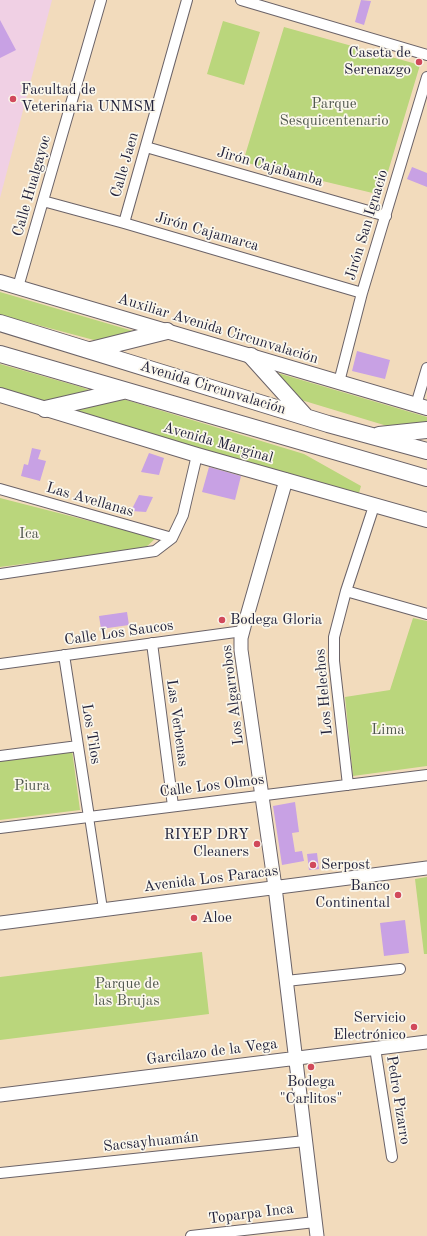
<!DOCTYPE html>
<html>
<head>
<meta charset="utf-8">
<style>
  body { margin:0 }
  canvas { display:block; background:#f2dbbc }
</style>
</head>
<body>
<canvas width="427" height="1236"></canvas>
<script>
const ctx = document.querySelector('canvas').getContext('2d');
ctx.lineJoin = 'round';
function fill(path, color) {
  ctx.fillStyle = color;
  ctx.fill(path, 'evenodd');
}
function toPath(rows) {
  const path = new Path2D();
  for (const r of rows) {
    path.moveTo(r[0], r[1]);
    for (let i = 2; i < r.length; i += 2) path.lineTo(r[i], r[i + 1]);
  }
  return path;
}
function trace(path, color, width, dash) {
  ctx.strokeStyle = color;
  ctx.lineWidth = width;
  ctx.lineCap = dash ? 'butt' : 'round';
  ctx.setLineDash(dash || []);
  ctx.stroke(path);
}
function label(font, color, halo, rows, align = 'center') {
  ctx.font = font + ' "Old Standard TT",serif';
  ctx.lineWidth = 3.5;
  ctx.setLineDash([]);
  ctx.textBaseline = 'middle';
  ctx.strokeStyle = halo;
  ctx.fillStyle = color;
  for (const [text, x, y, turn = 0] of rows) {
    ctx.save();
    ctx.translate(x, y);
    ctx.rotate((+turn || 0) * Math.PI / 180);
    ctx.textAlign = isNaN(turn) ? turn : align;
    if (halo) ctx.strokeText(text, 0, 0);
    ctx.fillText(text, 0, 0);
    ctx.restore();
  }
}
fill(toPath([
  [0,0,52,0,0,198]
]), '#f0d0e4');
fill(toPath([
  [223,21,260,32,244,85,207,74],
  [284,27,420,65,381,195,243,162],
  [0,292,140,333,94,340,0,315],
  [0,364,81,387,95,392,58,402,35,402,0,391],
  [264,369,427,417,427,429,407,432,298,399],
  [123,399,304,454,361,486,359,493,68,411],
  [0,498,156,538,145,548,0,567],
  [413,618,427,621,427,766,353,776,345,697,390,690],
  [72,750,80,810,0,820,0,759],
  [427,877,427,954,424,954,415,879],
  [202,952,209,1014,0,1040,0,977]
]), '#bad67c');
fill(toPath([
  [361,0,371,1,364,25,355,22],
  [0,20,16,50,0,58],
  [412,167,427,173,427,187,407,179],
  [357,351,390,360,385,379,352,371],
  [32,448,41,450,38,459,46,461,40,481,21,476,24,464,28,465],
  [149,453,164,458,159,475,141,472],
  [209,467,241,476,235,500,202,492],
  [139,495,153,497,146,512,131,511],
  [127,612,129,625,101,629,99,616],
  [295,802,299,832,292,833,295,852,302,851,304,861,282,865,273,806],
  [317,853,319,869,309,870,307,854],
  [405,920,409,953,384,956,380,923]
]), '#c8a1e4');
const pedestrian = toPath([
  [89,817,103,909]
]);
const minor = toPath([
  [241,0,427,55],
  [146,147,386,216],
  [43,201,124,223,362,293],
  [124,223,187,0],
  [18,287,101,0],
  [339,382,362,293,427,77],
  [416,405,427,368],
  [0,489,172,538],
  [0,574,155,551,172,538,183,515,197,455],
  [346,591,427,614],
  [152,643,173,806],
  [64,655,89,817],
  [0,664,243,631],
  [0,756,78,746],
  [348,785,334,661,334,637,346,591,374,506],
  [0,828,427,775],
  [286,981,400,969],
  [375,1048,392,1157],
  [0,1173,305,1141],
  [191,1236,315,1222]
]);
const tertiary = toPath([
  [286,480,245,623,241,638,241,650,275,887,317,1236],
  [0,923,427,868],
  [0,1095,427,1042]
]);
const secondary = toPath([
  [0,282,427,408],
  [0,395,197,455,427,520]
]);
const primary = toPath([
  [0,323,328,424,427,451],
  [91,350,167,331],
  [0,354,427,478],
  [251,356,306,417],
  [45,409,123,391],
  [379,435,427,430]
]);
trace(pedestrian, '#6b6368', 10);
trace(minor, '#6b6368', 12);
trace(tertiary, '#6b6368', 15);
trace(secondary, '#6b6368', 16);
trace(primary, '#6b6368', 18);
trace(pedestrian, '#fff', 8);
trace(minor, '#fff', 10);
trace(tertiary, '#fff', 13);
trace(secondary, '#fff', 14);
trace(primary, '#fff', 16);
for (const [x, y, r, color] of [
  [419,62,4,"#d1495b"],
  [13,99,4,"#d1495b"],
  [222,620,4,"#d1495b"],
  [257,844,4,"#d1495b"],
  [313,865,4,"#d1495b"],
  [398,895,4,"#d1495b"],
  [194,918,4,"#d1495b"],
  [414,1027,4,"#d1495b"],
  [311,1067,4,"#d1495b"]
]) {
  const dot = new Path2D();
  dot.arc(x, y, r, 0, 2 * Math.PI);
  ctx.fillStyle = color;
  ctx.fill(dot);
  trace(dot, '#fbf7ec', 1.5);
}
label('15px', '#22223b', '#fbf7ec', [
  ["Caseta de",411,53],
  ["Serenazgo",411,70],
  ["Facultad de",21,90,"left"],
  ["Veterinaria UNMSM",21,107,"left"],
  ["Bodega Gloria",230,620,"left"],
  ["RIYEP DRY",249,835],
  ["Cleaners",249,852],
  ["Serpost",321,865,"left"],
  ["Banco",390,886],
  ["Continental",390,903],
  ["Aloe",202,918,"left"],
  ["Servicio",406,1018],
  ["Electrónico",406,1035],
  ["Bodega",311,1082,"center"],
  ["\"Carlitos\"",311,1099,"center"]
], 'right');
label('15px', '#50584e', '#fbf7ec', [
  ["Parque",334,104],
  ["Sesquicentenario",334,121],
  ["Ica",29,534],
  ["Lima",388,730],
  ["Piura",32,786],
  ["Parque de",127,984],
  ["las Brujas",127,1001]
]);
label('15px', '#22223b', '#fbf7ec', [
  ["Calle Jaen",125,165,-74],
  ["Jirón Cajabamba",270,167,16],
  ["Calle Hualgayoc",32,186,-74],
  ["Jirón San Ignacio",367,225,-73],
  ["Jirón Cajamarca",207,232,16],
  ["Auxiliar Avenida Circunvalación",218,329,17],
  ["Avenida Circunvalación",213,388,17],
  ["Avenida Marginal",218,443,16],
  ["Las Avellanas",90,500,16],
  ["Calle Los Saucos",119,633,-8],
  ["Los Helechos",324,692,-95],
  ["Los Algarrobos",233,695,-97],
  ["Las Verbenas",177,723,82],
  ["Los Tilos",91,734,81],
  ["Calle Los Olmos",212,786,-7],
  ["Avenida Los Paracas",211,879,-7],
  ["Garcilazo de la Vega",212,1052,-7],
  ["Pedro Pizarro",398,1100,81],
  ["Sacsayhuamán",151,1142,-6],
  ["Toparpa Inca",251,1214,-7]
]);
</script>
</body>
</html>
